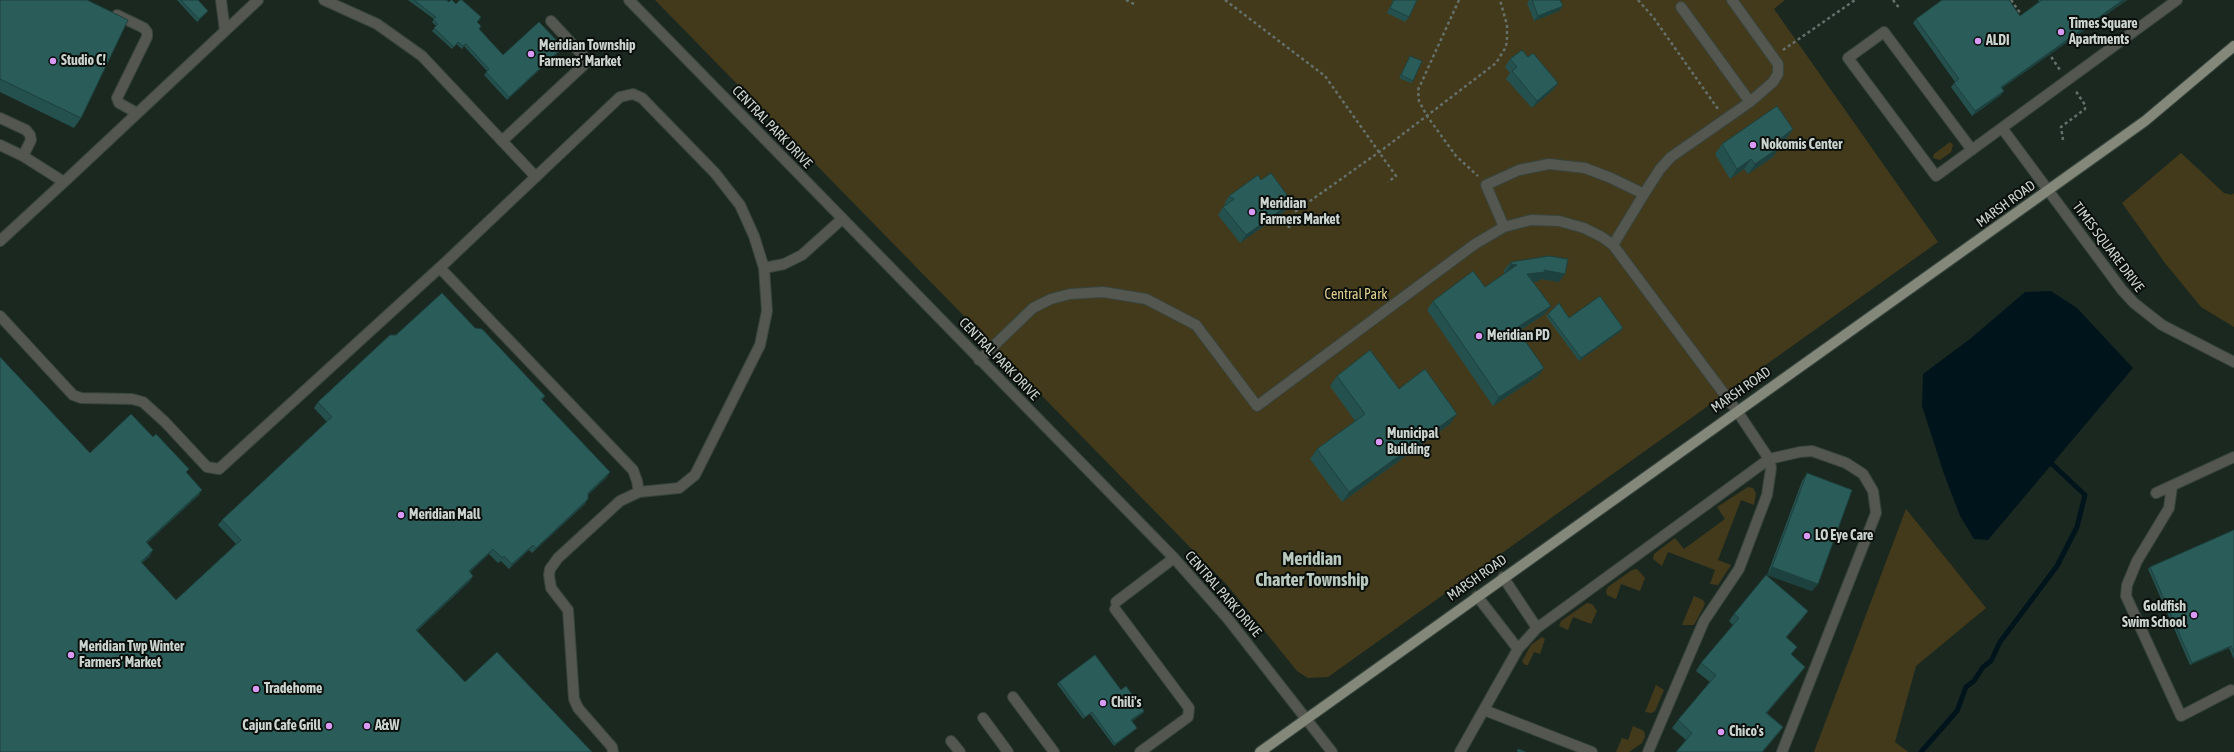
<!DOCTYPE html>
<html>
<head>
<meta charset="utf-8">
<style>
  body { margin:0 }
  canvas { display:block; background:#1b2820 }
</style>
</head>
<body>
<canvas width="2234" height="752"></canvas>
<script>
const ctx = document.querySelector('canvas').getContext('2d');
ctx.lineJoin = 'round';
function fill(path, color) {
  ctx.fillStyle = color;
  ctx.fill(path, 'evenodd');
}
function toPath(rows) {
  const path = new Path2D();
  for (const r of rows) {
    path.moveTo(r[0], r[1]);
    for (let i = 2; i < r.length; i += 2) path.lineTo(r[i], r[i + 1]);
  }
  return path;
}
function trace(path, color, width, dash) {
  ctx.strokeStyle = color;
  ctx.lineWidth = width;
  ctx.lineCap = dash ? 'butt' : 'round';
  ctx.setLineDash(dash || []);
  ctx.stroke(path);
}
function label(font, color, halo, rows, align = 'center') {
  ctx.font = font + ' "Asap Condensed",sans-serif';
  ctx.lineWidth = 4;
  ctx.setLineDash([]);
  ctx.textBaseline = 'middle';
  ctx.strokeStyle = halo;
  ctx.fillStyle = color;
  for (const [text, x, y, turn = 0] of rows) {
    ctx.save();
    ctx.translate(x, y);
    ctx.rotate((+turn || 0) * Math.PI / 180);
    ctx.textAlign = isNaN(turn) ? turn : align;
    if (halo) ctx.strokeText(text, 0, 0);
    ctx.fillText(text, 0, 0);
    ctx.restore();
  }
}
fill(toPath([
  [655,0,1785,0,1774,9,1938,242,1328,677,1308,678,1297,671,1228,586],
  [1950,142,1953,145,1951,152,1940,160,1933,158,1934,154],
  [2181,153,2224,193,2232,195,2234,193,2234,327,2201,307,2165,263,2122,203],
  [1748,487,1753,488,1756,493,1754,505,1741,500,1718,560,1731,565,1718,585,1710,584,1715,570,1668,552,1662,566,1653,559,1654,554,1675,538,1684,549,1725,519,1717,507],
  [1906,509,1986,608,1916,666,1895,742,1908,752,1814,752],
  [1637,569,1645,578,1640,591,1621,584,1616,599,1607,595,1606,591,1608,587,1632,570],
  [1694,596,1703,600,1705,604,1694,625,1682,625],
  [1587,603,1592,604,1597,611,1591,624,1573,617,1568,630,1559,626,1561,621],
  [1542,637,1545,639,1540,654,1534,652,1528,665,1525,665,1522,661,1531,645],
  [1656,685,1664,690,1655,711,1652,713,1645,712],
  [1633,726,1644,731,1645,737,1642,743,1629,752,1616,752,1622,738,1628,740]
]), '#433a1b');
fill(toPath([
  [2051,291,2077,308,2133,368,1988,540,1974,539,1960,516,1944,474,1922,406,1923,374,1970,339,2025,292]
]), '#00141b');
trace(toPath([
  [1921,752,1957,711,1966,687,1974,681,1983,667,1991,661,2000,642,2057,566,2077,527,2085,495,2052,464]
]), '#00141b', 5);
const minor = toPath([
  [221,0,225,31],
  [324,0,377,24,422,56,536,177],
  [629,0,1174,558,1228,619,1332,752],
  [1681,7,1750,102],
  [117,15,144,28,147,32,147,37,117,98,119,103,137,113],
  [0,118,26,130,30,135,31,140,23,156],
  [2002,128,2122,290,2134,303,2162,325,2234,362],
  [502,141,588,61,551,21],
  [0,145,23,156,64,182,258,0],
  [1972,150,1884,32,1848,58,1936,176,2177,0],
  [1644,194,1660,169,1671,157,1750,102,1773,82,1778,74,1778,64,1732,0],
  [1504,227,1486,185,1519,170,1549,164,1585,168,1611,178,1644,194,1613,245],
  [0,241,64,182],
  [440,268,633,470,637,481,639,492],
  [764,268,784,264,802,255,842,219],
  [0,316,73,395,81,398,132,399,143,402,165,422,207,467,219,469,447,261,620,97,633,94,642,98,715,173,740,205,754,236,764,268,767,311,760,345,695,475,679,488,639,492,620,501,558,558,550,569,549,575,551,588,568,610,574,699,578,708,612,747,613,752],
  [979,360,1033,308,1051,299,1070,294,1103,292,1146,299,1196,325,1257,406,1475,244,1504,227,1531,220,1559,221,1584,228,1602,237,1613,245,1737,411,1769,459,1771,468,1767,495,1739,569,1704,621,1648,752],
  [2172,486,2169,508,2137,561,2127,585,2126,596,2181,716,2231,690],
  [2156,493,2234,457],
  [1503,577,1537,628],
  [1477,596,1518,649],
  [1116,602,1174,558],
  [1115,609,1189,708,1188,717,1184,720,1140,752],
  [1013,697,1054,752],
  [1484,710,1592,752],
  [983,718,1008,752],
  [951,741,960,752],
  [1460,752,1518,649,1537,628,1769,459,1800,452,1812,451,1846,463,1863,474,1873,491,1876,513,1782,752]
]);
const major = toPath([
  [1260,752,2145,121,2234,46]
]);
trace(minor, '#37443c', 12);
trace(major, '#37443c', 12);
trace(toPath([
  [1126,0,1134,4],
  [1225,0,1325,76,1396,176,1388,182],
  [1459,0,1418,90,1419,101,1427,116,1456,156,1478,176],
  [1638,0,1653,17,1718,109],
  [1893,0,1900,9],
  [2011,0,2023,17],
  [1783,50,1855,0],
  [2048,52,2060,70],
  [2063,140,2061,127,2085,109,2085,105,2075,90],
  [1278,219,1289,227,1301,218,1296,211,1382,150,1496,63,1506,47,1507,38,1507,25,1500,0]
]), '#66706a', 2.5, [3, 3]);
trace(minor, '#545650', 10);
trace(major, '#83887b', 10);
fill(toPath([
  [0,0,81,118,74,128,0,92],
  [177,0,198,0,206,13,197,22],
  [408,0,446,0,477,22,479,29,503,55,561,50,507,100,484,75,487,71,464,46,462,49,456,44,452,49,432,31,436,26,432,22,434,19],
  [1393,0,1417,0,1409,17,1405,22,1387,13],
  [1529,0,1560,0,1559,11,1534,21,1527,3],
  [2038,0,2127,0,2002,88,2001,95,1972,116,1951,87,1955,82,1913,23,1916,19,2020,16,2039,2],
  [1410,56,1413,81,1411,83,1399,78],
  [1528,57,1558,83,1553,90,1532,108,1506,79,1510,73,1505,67,1510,59],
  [1793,129,1786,139,1778,145,1773,157,1748,174,1744,169,1730,179,1715,154,1722,144],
  [1261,180,1286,210,1240,243,1218,215,1223,207,1226,205,1224,204,1229,196],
  [1511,262,1559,282,1540,279,1539,281,1533,282,1545,314,1518,332,1538,376,1493,406,1427,310,1433,301,1485,287,1506,273,1504,273,1504,270],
  [1548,314,1569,318,1621,331,1579,361,1546,316],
  [475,328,545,396,542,400,607,477,588,495,585,504,532,553,529,550,509,569,501,561,498,563,489,554,470,572,473,576,470,581,417,631,465,682,592,752,0,752,90,453,187,473,199,495,147,543,150,556,142,563,176,600,236,544,218,525,222,520,327,422,314,408,318,402,396,335],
  [1337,376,1399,389,1450,424,1342,502,1310,459,1317,449,1355,421,1330,386],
  [1807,473,1812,591,1767,575,1802,481],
  [2234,530,2234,659,2229,648,2190,665,2148,569,2150,567],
  [1808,611,1803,618,1786,638,1791,655,1800,674,1767,713,1783,727,1778,734,1686,740,1672,728,1678,720,1710,682,1696,671,1701,663,1733,625,1729,621,1734,614],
  [1059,682,1121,690,1144,711,1143,713,1132,721,1137,728,1135,730,1114,746,1090,714,1083,719,1057,684]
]), '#24504d');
fill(toPath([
  [2123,0,2127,0,1998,91,2001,87],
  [1563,6,1559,11,1534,21,1538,16],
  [563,47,561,50,507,100,509,97],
  [1558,83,1553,90,1532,108,1537,101],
  [2004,91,2001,95,1972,116,1975,111],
  [1793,129,1786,139,1769,152,1776,142],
  [1780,147,1773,157,1748,174,1755,164],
  [1751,159,1744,169,1730,179,1737,169],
  [1292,202,1286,210,1240,243,1246,235],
  [1511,264,1517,265,1511,274,1504,273],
  [1544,270,1565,274,1559,282,1540,279,1539,281,1521,283,1527,274],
  [1551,306,1545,314,1510,337,1516,328],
  [1623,328,1621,331,1579,361,1581,358],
  [1544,368,1538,376,1493,406,1499,397],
  [1457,414,1450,424,1342,502,1349,492],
  [610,472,607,477,585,498,588,493],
  [202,490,199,495,142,547,146,542],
  [588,499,585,504,532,553,536,548],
  [533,545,529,550,509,569,512,564],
  [493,549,489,554,465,576,469,571],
  [153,550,150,556,137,567,141,562],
  [1772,567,1818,584,1812,591,1767,575],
  [473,576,470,581,412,635,416,630],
  [1808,611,1803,618,1780,645,1786,637],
  [2231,646,2229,648,2190,665,2192,663],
  [1805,667,1800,674,1761,720,1766,713],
  [1144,711,1143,713,1130,723,1131,720],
  [1783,727,1778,734,1763,752,1762,752],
  [1137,728,1135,730,1114,746,1115,744]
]), '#1d413e');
const building = toPath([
  [0,0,87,0,128,20,81,118,0,79,0,0],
  [181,0,198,0,208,11,199,19,181,0],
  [414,0,446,0,449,2,451,0,452,0,456,4,460,0,462,0,481,17,477,22,481,26,479,29,503,55,539,22,563,47,509,97,486,72,489,69,466,44,463,46,458,42,454,47,434,28,438,24,433,19,436,17,414,0],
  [1394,0,1417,0,1409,17,1390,8,1394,0],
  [1532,0,1560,0,1563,6,1538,16,1532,0],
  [1942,0,2009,0,2020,16,2042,0,2123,0,2001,87,2004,91,1975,111,1954,83,1959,79,1916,19,1942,0],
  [1522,50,1528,57,1533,53,1558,83,1537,101,1512,71,1517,67,1510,59,1522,50],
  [1410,56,1422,61,1413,81,1401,75,1410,56],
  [1777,106,1793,129,1776,142,1780,147,1755,164,1751,159,1737,169,1722,144,1777,106],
  [1271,173,1292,202,1246,235,1223,207,1234,199,1229,196,1258,175,1261,180,1271,173],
  [1549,256,1568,259,1565,274,1544,270,1545,272,1527,274,1551,306,1516,328,1544,368,1499,397,1433,301,1473,271,1485,287,1517,265,1511,264,1511,262,1549,256],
  [442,293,475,328,482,329,545,396,541,399,610,472,588,493,588,499,536,548,533,545,512,564,504,556,502,558,493,549,469,571,473,576,416,630,465,682,497,652,592,752,0,752,0,357,90,453,131,414,153,437,156,434,189,469,186,472,202,490,146,542,153,550,141,562,176,600,241,540,222,520,332,417,318,402,390,335,396,335,442,293],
  [1600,296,1623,328,1581,358,1548,314,1559,303,1569,318,1600,296],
  [1370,350,1399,389,1425,369,1457,414,1349,492,1317,449,1365,414,1337,376,1370,350],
  [1807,473,1852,490,1818,584,1772,567,1807,473],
  [2234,530,2234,653,2231,646,2192,663,2150,567,2234,530],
  [1766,575,1808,611,1786,637,1797,647,1791,654,1805,667,1766,713,1783,727,1762,752,1676,752,1692,733,1678,720,1716,675,1701,663,1739,618,1734,614,1766,575],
  [1095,655,1121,690,1126,686,1144,711,1131,720,1137,728,1115,744,1092,712,1085,717,1059,682,1095,655],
  [1518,749,1526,752,1517,752,1518,749]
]);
fill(building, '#2a5d59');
trace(building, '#1d413e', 1);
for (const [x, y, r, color] of [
  [2061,32,4,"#d99af7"],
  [1978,41,4,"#d99af7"],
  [531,54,4,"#d99af7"],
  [53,61,4,"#d99af7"],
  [1753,145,4,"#d99af7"],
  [1252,212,4,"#d99af7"],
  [1479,336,4,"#d99af7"],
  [1379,442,4,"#d99af7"],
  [401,515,4,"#d99af7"],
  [1807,536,4,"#d99af7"],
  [2194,615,4,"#d99af7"],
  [71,655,4,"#d99af7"],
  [256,689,4,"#d99af7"],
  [1103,703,4,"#d99af7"],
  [329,726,4,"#d99af7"],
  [367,726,4,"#d99af7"],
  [1721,732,4,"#d99af7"]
]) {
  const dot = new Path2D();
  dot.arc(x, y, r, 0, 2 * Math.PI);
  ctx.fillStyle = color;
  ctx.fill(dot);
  trace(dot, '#0a0f0c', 1.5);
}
label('bold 14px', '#ccd4cf', '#0a0f0c', [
  ["Times Square",2069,24],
  ["Apartments",2069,40],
  ["ALDI",1986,41],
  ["Meridian Township",539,46],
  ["Farmers' Market",539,62],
  ["Studio C!",61,61],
  ["Nokomis Center",1761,145],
  ["Meridian",1260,204],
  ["Farmers Market",1260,220],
  ["Meridian PD",1487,336],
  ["Municipal",1387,434],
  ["Building",1387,450],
  ["Meridian Mall",409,515],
  ["LO Eye Care",1815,536],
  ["Goldfish",2186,607,"right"],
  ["Swim School",2186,623,"right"],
  ["Meridian Twp Winter",79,647],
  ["Farmers' Market",79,663],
  ["Tradehome",264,689],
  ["Chili's",1111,703],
  ["Cajun Cafe Grill",321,726,"right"],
  ["A&W",375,726],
  ["Chico's",1729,732]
], 'left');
label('14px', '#ccd4cf', '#0a0f0c', [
  ["CENTRAL PARK DRIVE",772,127,46],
  ["MARSH ROAD",2006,204,-36],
  ["TIMES SQUARE DRIVE",2108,247,53],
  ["CENTRAL PARK DRIVE",999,359,46],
  ["MARSH ROAD",1741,390,-35],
  ["MARSH ROAD",1477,578,-35],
  ["CENTRAL PARK DRIVE",1223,594,49]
]);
label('14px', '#e0ce8d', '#0a0f0c', [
  ["Central Park",1356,295]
]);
label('bold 18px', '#b9c9be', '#0a0f0c', [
  ["Meridian",1312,559],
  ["Charter Township",1312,580]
]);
</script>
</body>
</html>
